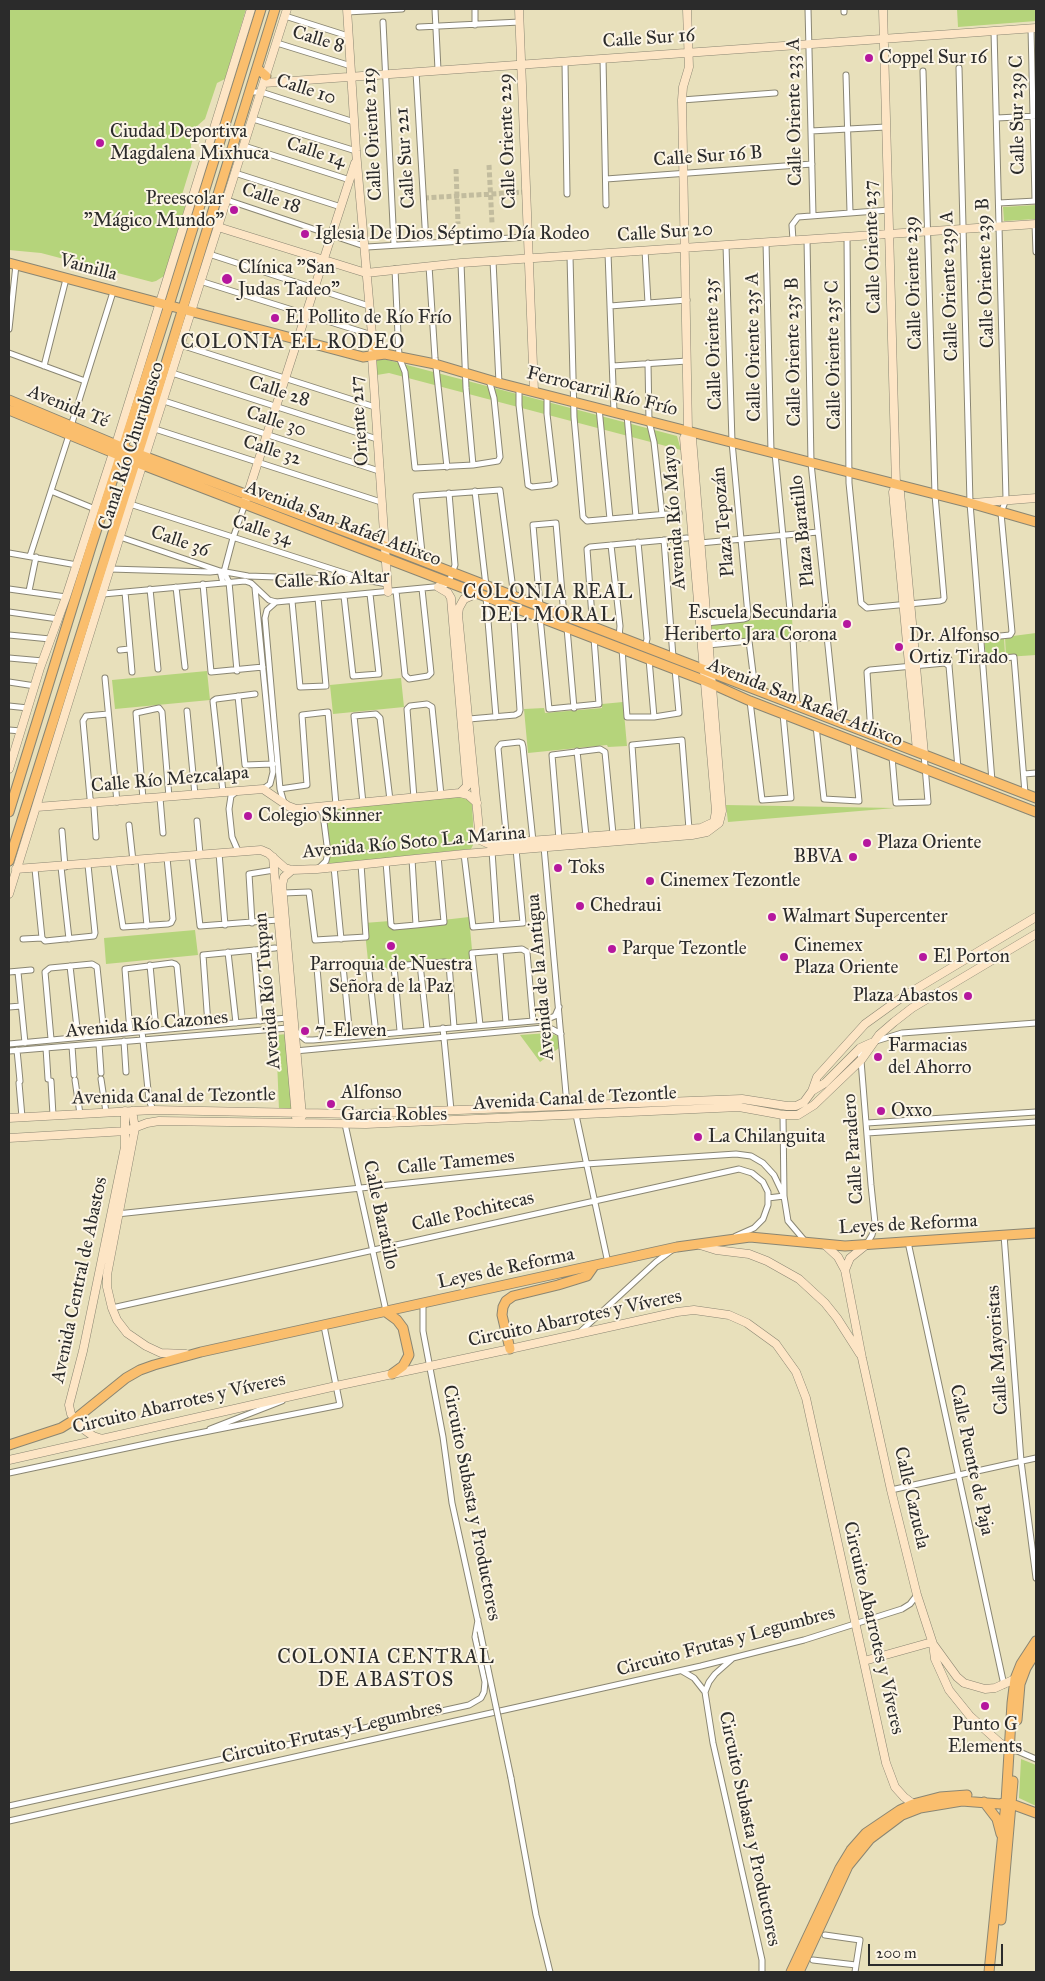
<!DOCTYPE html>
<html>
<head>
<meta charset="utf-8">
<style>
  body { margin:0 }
  #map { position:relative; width:1045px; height:1981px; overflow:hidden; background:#e8e0bb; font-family:"IM FELL Great Primer",serif }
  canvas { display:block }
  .frame { position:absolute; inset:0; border:10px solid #2b2b2b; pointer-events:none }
  .scale { position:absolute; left:868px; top:1944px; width:135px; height:22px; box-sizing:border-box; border:2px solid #2b2b2b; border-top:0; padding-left:6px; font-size:15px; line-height:18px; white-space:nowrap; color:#2b2b2b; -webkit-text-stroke:4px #fcf5e5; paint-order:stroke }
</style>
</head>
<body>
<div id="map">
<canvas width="1045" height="1981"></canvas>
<div class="frame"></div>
<div class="scale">200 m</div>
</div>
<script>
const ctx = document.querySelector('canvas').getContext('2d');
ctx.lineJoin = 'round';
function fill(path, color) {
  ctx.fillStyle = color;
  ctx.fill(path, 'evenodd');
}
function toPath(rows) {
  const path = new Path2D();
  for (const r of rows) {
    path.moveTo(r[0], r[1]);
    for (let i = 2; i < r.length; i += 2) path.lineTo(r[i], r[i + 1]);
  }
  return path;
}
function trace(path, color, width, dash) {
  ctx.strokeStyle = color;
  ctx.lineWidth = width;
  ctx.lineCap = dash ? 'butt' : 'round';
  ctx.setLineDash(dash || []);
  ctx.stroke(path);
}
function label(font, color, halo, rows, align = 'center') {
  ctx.font = font + ' "IM FELL Great Primer",serif';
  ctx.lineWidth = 4;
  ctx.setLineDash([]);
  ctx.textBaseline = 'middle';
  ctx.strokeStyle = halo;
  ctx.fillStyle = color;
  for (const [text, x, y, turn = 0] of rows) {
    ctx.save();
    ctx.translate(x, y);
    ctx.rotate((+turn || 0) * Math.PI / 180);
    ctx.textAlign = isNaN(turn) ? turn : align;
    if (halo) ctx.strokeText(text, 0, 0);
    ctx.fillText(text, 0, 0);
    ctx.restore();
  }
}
fill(toPath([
  [9,9,246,9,225,79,217,83,205,119,197,126,192,136,191,146,193,159,181,198,185,207,164,276,156,281,152,282,41,253,9,250],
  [957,9,1036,9,1036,21,958,27],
  [225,100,229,101,170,290,168,290,167,295,164,295],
  [1036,205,1036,219,1004,221,1003,207],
  [384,359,677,436,681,450,389,373,377,375,374,361],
  [792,617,793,637,710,640,709,624],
  [1036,633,1036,655,1006,657,1005,637],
  [1004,637,1005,655,986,657,984,638],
  [207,671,210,700,115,709,112,680],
  [401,678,404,707,333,714,330,685],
  [623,702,627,746,608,747,607,745,528,753,524,709,544,708,545,713,602,708,602,704],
  [459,795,466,796,472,803,474,843,471,849,329,864,324,809],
  [726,805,895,808,728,822],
  [469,917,473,961,369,970,364,923,390,921,391,926],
  [195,930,198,955,106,964,104,938],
  [548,1033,558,1036,559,1048,540,1062,520,1035],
  [287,1034,294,1110,279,1110,276,1035],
  [1021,1759,1036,1765,1036,1806,1019,1798]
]), '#b5d47b');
trace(toPath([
  [489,165,492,223],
  [456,169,458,224],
  [424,198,525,192]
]), '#c2bc9e', 5, [5, 2.5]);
const street = toPath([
  [435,9,438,70],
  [475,9,475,25],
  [808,9,813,215],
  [844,9,844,12],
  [347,12,402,9],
  [285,16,348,36],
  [383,22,394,245],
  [419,27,520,22],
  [1031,28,1035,201],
  [277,43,351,66],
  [603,59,606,205],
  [565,62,567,194],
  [959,68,970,503,992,781],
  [416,72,426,243],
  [846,75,850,212],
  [249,92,261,92,354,122],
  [682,100,775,93],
  [997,118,1036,116],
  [253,119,356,151],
  [811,131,886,127],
  [244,146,350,180],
  [235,173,341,207],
  [606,179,812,164],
  [227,200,367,247,527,237],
  [999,203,1036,201],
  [1035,224,1036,252],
  [847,237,849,483,861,603,867,608,940,601,943,600,944,598,935,495,923,71],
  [793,240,792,225,798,217,889,210],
  [766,242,771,452],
  [645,250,648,303],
  [608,253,614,412],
  [209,254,369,306],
  [570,256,574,417,583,517,587,521,679,513],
  [493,261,499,383],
  [461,263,466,388,473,465],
  [429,266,435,358,447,467],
  [395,269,399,357,405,372,415,468,473,465,498,461,500,457,494,398,489,380],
  [200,281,372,335],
  [610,306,687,300],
  [9,329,16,265],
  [181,345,375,407],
  [9,353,85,381],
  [648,363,649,421,654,442,662,514],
  [44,366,66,279],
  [613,366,687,361],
  [172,373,377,439],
  [519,388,519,405,528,485,532,487,551,485,555,483,547,414,547,395],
  [164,401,379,471],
  [599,408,610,519],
  [627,415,636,517],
  [71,426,113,292],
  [155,429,381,502],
  [775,453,790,610,794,614,822,612,826,607,811,463,807,239],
  [51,491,95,509],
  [475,491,486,586],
  [130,504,366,580,387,584],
  [120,537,220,571,223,583],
  [664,540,673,657],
  [638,542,647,639,645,647],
  [700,543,818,532],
  [611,545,620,626,619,637],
  [9,553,77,565],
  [30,556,69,435],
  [423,562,416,496,500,490,514,597],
  [110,569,210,572,220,571,248,576,363,580],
  [203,584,211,672,263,667],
  [176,587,185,667],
  [255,588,273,772,270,784,263,789],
  [9,589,66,597],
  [150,589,158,669],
  [29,591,36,557],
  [396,591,405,675,409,679,428,676,431,673,422,589],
  [125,592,132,672],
  [103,594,245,581,251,583,269,600,276,602,444,586,449,582,455,565,449,493],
  [344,596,353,676,379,674,370,594],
  [486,597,496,717],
  [292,601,300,687,326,686,318,598],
  [276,602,267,610,265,618,280,789,284,803],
  [540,606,533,525,556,523,564,616],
  [9,612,58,619],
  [540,617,549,709,599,704,594,638],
  [706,623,744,619,747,618,748,615,732,442,726,245],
  [591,626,592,617,587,549,590,547,687,538],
  [567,628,574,708],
  [9,635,50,639],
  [981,638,1010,635,1012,632,1001,513,1006,499,994,31],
  [708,645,749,641,755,689],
  [622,649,627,717,654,717,679,713,675,669],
  [120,650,129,649],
  [9,658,43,661],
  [649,659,654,717],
  [983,660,1014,657,1025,793],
  [921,665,922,661,926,659,945,657,949,659,949,666],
  [237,671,229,582,224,572,233,538,245,504],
  [105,678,117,802],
  [9,682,35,686],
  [238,696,245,765,273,764],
  [750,701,762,800,791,798,783,714],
  [797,705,793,639,827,636,835,713,834,720],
  [9,706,28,708],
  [187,711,195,795],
  [469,719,515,715,519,713,520,710,513,607],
  [816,726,824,799,859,801,853,741],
  [9,730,21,731],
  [871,734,867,672,870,670,945,663,949,666,958,768],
  [577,751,586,836],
  [892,757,896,803,928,802,924,754],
  [1024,774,1036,773],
  [280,789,307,785,302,715,328,712,336,805],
  [223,792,213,701,216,699,255,694],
  [236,792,231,796,229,809,232,837,238,851],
  [160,798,163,833],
  [414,798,407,709,410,706,427,704,432,707,441,795],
  [143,799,136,713,159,708,162,712,169,797],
  [363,803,354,716,376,714,380,718,390,800],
  [316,808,320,809,323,814,328,853,326,861,318,869],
  [197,821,200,854],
  [129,825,133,861],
  [62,831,65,867],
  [638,832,632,745,682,740,689,829],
  [96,837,94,807,90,798,83,721,86,716,108,714],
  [559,839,552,755,600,749,605,752,613,834],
  [507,843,498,748,501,744,519,742,522,743,523,747,533,841],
  [544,847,567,1105],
  [492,851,497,925],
  [219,853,225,925],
  [464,854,473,927,497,925,523,923,516,849],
  [192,855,200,926,278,920],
  [412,859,416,925],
  [141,860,147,926],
  [113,862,123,927,168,924,171,923,173,919,167,858],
  [386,862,391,925,394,927,416,925,444,922,438,856],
  [61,867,69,939],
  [334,867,341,939],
  [35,869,42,938],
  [283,893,309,892,315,940,366,937,361,864],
  [252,923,249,874,274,870],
  [23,939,42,938,45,941,94,936,95,933,88,865],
  [254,950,260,1021],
  [500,951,506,1023],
  [228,952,236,1023],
  [420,964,427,1029],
  [150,965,156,1030],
  [70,966,78,1037],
  [343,966,350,1037],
  [9,972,31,970],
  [18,972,25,1043],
  [9,1007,21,1006],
  [208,1025,203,955,275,948],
  [480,1025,472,953,522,949,527,952,533,1021],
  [443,1028,451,1110],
  [142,1031,149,1100,153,1110],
  [295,1031,306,1040,313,1040,545,1020,555,1016,559,1007],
  [400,1031,394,966,419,964,445,962,449,964,454,1027],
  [130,1032,125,969,172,963,175,964,177,966,183,1027],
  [51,1039,45,972,50,968,92,964,97,967,104,1034],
  [323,1039,317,968,368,963,376,1034],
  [124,1041,126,1072],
  [876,1041,902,1033,1036,1023],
  [9,1044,287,1018],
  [99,1044,101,1073],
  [72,1046,74,1075],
  [46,1048,48,1079],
  [860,1048,871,1185,875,1223,872,1235,866,1245],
  [17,1050,20,1081],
  [9,1051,288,1028],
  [295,1051,543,1028,552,1029,561,1034],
  [101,1079,106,1112],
  [75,1080,80,1114],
  [51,1081,53,1115],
  [19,1083,22,1117],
  [576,1115,608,1263],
  [783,1115,784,1196,788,1221,805,1241],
  [867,1123,1036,1112],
  [345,1124,386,1311],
  [867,1133,1036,1122],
  [117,1214,586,1164,736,1154,751,1156,763,1163,774,1175,784,1196,768,1198],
  [1004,1235,1021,1461,1036,1578],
  [908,1242,1004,1685],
  [423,1304,423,1331,443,1437,452,1503,480,1631],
  [112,1308,739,1169,752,1173,763,1182,768,1192,768,1205,763,1219,754,1228,736,1236],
  [580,1332,656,1262,672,1250],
  [210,1429,282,1401],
  [9,1473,169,1439,340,1405,324,1326],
  [891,1490,1036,1458],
  [732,1659,715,1674,709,1682,705,1692,713,1743,762,1960,762,1972],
  [682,1671,694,1678,705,1692],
  [1015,1750,1036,1759],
  [511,1778,536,1915,550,1972],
  [9,1806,469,1705,481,1698,484,1692,485,1682,475,1637,478,1620],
  [9,1821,701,1666,804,1640,902,1609,910,1604,917,1595],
  [825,1935,860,1940,855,1972],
  [813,1960,856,1965]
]);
const secondary = toPath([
  [347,9,356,151,373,346,372,357,388,592],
  [519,9,534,391],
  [883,9,896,485,893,492,917,751],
  [264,83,1036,28],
  [218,227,366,273,461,263,1036,224],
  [896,485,900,492,924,754],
  [246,499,355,163],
  [973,503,1036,498],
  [438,587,448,593,451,598,467,786,460,793],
  [478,593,464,599,459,608,458,615,480,840],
  [9,769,40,668,66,597,116,444,251,9],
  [37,807,263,789,288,806,296,809,460,793,468,795,477,803],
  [480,840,489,844,701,828,714,822,716,811,684,438,688,431],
  [273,857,296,1117],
  [16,869,261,850,268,853,285,868,292,870,317,869,464,854,692,835,707,832,719,823,722,811,692,438,688,431,682,100,683,87,689,67,687,9],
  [292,870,284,877,282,885,302,1116],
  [9,894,130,504,287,9],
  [812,1091,825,1083,860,1048,871,1043],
  [132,1111,135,1128,107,1275,107,1287,112,1308,117,1320,127,1333,146,1346,161,1353,186,1354],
  [9,1118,153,1110,355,1114,742,1099,787,1106,796,1106,804,1102,812,1091,817,1077,865,1024,901,998,1036,917],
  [9,1138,126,1131,147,1123,159,1121,366,1124,739,1107,783,1115,798,1115,814,1105,862,1059,879,1035,894,1022,912,1008,1036,934],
  [700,1245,716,1250,749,1254,767,1261,799,1279,825,1303,837,1318,860,1354],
  [825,1245,838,1257,845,1270,862,1358,891,1490,917,1595,933,1644,935,1659,949,1690,970,1716,1000,1743,1015,1750],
  [845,1270,850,1258,866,1245],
  [102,1439,93,1436,82,1428,71,1414,69,1405,83,1351,125,1147,125,1111],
  [9,1460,336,1386,510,1349,677,1312,694,1310,729,1315,747,1323,776,1344,796,1372,806,1398,886,1763,895,1787,904,1797,916,1806],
  [933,1644,957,1677,964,1683,985,1689,995,1688,1015,1679],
  [864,1661,932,1642]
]);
const primary = toPath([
  [257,68,266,76],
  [9,263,363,357,385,354,435,364,499,383,970,503,1036,522],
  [373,346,385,354],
  [9,400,138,454,384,546,1036,798],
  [9,410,143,465,703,680,750,701,1036,812],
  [9,812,91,547,169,305,261,9],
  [9,861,143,438,275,9],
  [386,1312,397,1320,403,1328,409,1355,403,1366,392,1374],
  [510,1349,502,1315,503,1307,506,1301,513,1296,558,1285,587,1276,594,1266],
  [9,1445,61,1428,74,1420,126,1378,140,1370,154,1365,201,1352,677,1247,750,1237,845,1246,1036,1233],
  [1017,1720,1020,1684,1026,1668,1034,1655],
  [984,1802,997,1819,1001,1834],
  [1001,1920,1013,1781],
  [791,1972,840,1868,851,1850,866,1833,900,1810,913,1804,940,1797,967,1795],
  [799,1972,848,1866,870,1839,902,1815,920,1808,962,1801,1000,1804,1006,1802,1036,1813],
  [989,1972,1006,1802,1012,1703,1015,1679,1021,1664,1036,1641]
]);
trace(street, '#8a8673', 7);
trace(secondary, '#8a8673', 9);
trace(primary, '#8a8673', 11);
trace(street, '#fff', 5);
trace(secondary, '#fde5c5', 8);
trace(primary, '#fabe6d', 9);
const streetBridge = toPath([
  [480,1631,511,1778]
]);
trace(streetBridge, '#8a8673', 7, []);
trace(streetBridge, '#fff', 5);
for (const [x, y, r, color] of [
  [869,58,5,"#b5179e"],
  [100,143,5,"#b5179e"],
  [234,210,5,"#b5179e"],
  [305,234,5,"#b5179e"],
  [227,279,6,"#b5179e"],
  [275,318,5,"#b5179e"],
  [847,624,5,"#b5179e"],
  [899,647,5,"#b5179e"],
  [248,816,5,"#b5179e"],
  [867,843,5,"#b5179e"],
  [853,857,5,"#b5179e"],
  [558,868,5,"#b5179e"],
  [650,881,5,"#b5179e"],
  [580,906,5,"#b5179e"],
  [772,917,5,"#b5179e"],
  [391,946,5,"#b5179e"],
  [612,949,5,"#b5179e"],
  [784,957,5,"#b5179e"],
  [923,957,5,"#b5179e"],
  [968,996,5,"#b5179e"],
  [305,1031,5,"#b5179e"],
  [878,1057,5,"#b5179e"],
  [331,1104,5,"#b5179e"],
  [881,1111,5,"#b5179e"],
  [698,1137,5,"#b5179e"],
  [985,1706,5,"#b5179e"]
]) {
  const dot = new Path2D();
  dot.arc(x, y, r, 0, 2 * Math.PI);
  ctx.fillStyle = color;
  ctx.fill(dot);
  trace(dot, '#fcf5e5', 2);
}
label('19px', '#2b2b2b', '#fcf5e5', [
  ["Calle Sur 16",649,39,-4],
  ["Calle 8",318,40,17],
  ["Calle 10",306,90,18],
  ["Calle Oriente 233 A",795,112,-91],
  ["Calle Sur 239 C",1018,115,-91],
  ["Calle Oriente 219",373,134,-93],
  ["Calle Oriente 229",508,141,-92],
  ["Calle 14",316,153,18],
  ["Calle Sur 16 B",708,157,-4],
  ["Calle Sur 221",406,158,-94],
  ["Calle 18",271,199,18],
  ["Calle Sur 20",665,233,-4],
  ["Calle Oriente 237",873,247,-92],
  ["Vainilla",88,268,15],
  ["Calle Oriente 239 B",986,273,-92],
  ["Calle Oriente 239",914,283,-92],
  ["Calle Oriente 239 A",950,286,-92],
  ["Calle Oriente 235",714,344,-92],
  ["Calle Oriente 235 A",754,347,-91],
  ["Calle Oriente 235 B",794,352,-91],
  ["Calle Oriente 235 C",834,355,-91],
  ["Calle 28",279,392,18],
  ["Ferrocarril Río Frío",602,392,14],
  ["Avenida Té",68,407,22],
  ["Oriente 217",360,421,-94],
  ["Calle 30",276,422,18],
  ["Canal Río Churubusco",132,446,-72],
  ["Calle 32",272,451,18],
  ["Avenida Río Mayo",675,518,-94],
  ["Plaza Tepozán",724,522,-95],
  ["Avenida San Rafaél Atlixco",343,524,21],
  ["Calle 34",262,531,18],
  ["Plaza Baratillo",803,531,-96],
  ["Calle 36",180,542,19],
  ["Calle Río Altar",332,580,-3],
  ["Avenida San Rafaél Atlixco",805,703,22],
  ["Calle Río Mezcalapa",170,780,-5],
  ["Avenida Río Soto La Marina",414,843,-5],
  ["Avenida de la Antigua",541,977,-95],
  ["Avenida Río Tuxpan",268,991,-95],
  ["Avenida Río Cazones",147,1025,-5],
  ["Avenida Canal de Tezontle",174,1097,-1],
  ["Avenida Canal de Tezontle",575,1099,-3],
  ["Calle Paradero",854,1149,-94],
  ["Calle Tamemes",456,1163,-6],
  ["Calle Pochitecas",473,1212,-13],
  ["Calle Baratillo",380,1215,78],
  ["Leyes de Reforma",908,1225,-3],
  ["Leyes de Reforma",506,1269,-12],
  ["Avenida Central de Abastos",80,1280,-78],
  ["Circuito Abarrotes y Víveres",575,1319,-12],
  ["Calle Mayoristas",998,1350,-94],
  ["Circuito Abarrotes y Víveres",179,1404,-13],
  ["Calle Puente de Paja",971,1460,78],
  ["Calle Cazuela",911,1498,77],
  ["Circuito Subasta y Productores",471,1503,79],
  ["Circuito Abarrotes y Víveres",873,1628,77],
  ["Circuito Frutas y Legumbres",726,1642,-15],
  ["Circuito Frutas y Legumbres",332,1733,-13],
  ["Circuito Subasta y Productores",749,1829,78]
]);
label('19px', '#2b2b2b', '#fcf5e5', [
  ["Coppel Sur 16",879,58],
  ["Ciudad Deportiva",110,132],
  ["Magdalena Mixhuca",110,154],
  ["Preescolar",224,199,"right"],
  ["\"Mágico Mundo\"",224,221,"right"],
  ["Iglesia De Dios Séptimo Día Rodeo",315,234],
  ["Clínica \"San",238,268],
  ["Judas Tadeo\"",238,290],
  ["El Pollito de Río Frío",285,318],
  ["Escuela Secundaria",837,613,"right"],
  ["Heriberto Jara Corona",837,635,"right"],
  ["Dr. Alfonso",909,636],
  ["Ortiz Tirado",909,658],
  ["Colegio Skinner",258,816],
  ["Plaza Oriente",877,843],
  ["BBVA",843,857,"right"],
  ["Toks",568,868],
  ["Cinemex Tezontle",660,881],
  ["Chedraui",590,906],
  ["Walmart Supercenter",782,917],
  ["Cinemex",794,946],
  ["Plaza Oriente",794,968],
  ["Parque Tezontle",622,949],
  ["El Porton",933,957],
  ["Parroquia de Nuestra",391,965,"center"],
  ["Señora de la Paz",391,987,"center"],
  ["Plaza Abastos",958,996,"right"],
  ["7-Eleven",315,1031],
  ["Farmacias",888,1046],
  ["del Ahorro",888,1068],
  ["Alfonso",341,1093],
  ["Garcia Robles",341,1115],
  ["Oxxo",891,1111],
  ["La Chilanguita",708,1137],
  ["Punto G",985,1725,"center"],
  ["Elements",985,1747,"center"]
], 'left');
ctx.letterSpacing = '1px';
label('20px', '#2b2b2b', '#fcf5e5', [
  ["COLONIA EL RODEO",293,343],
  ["COLONIA REAL",548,593],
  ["DEL MORAL",548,616],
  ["COLONIA CENTRAL",386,1658],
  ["DE ABASTOS",386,1681]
]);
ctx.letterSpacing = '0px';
</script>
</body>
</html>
